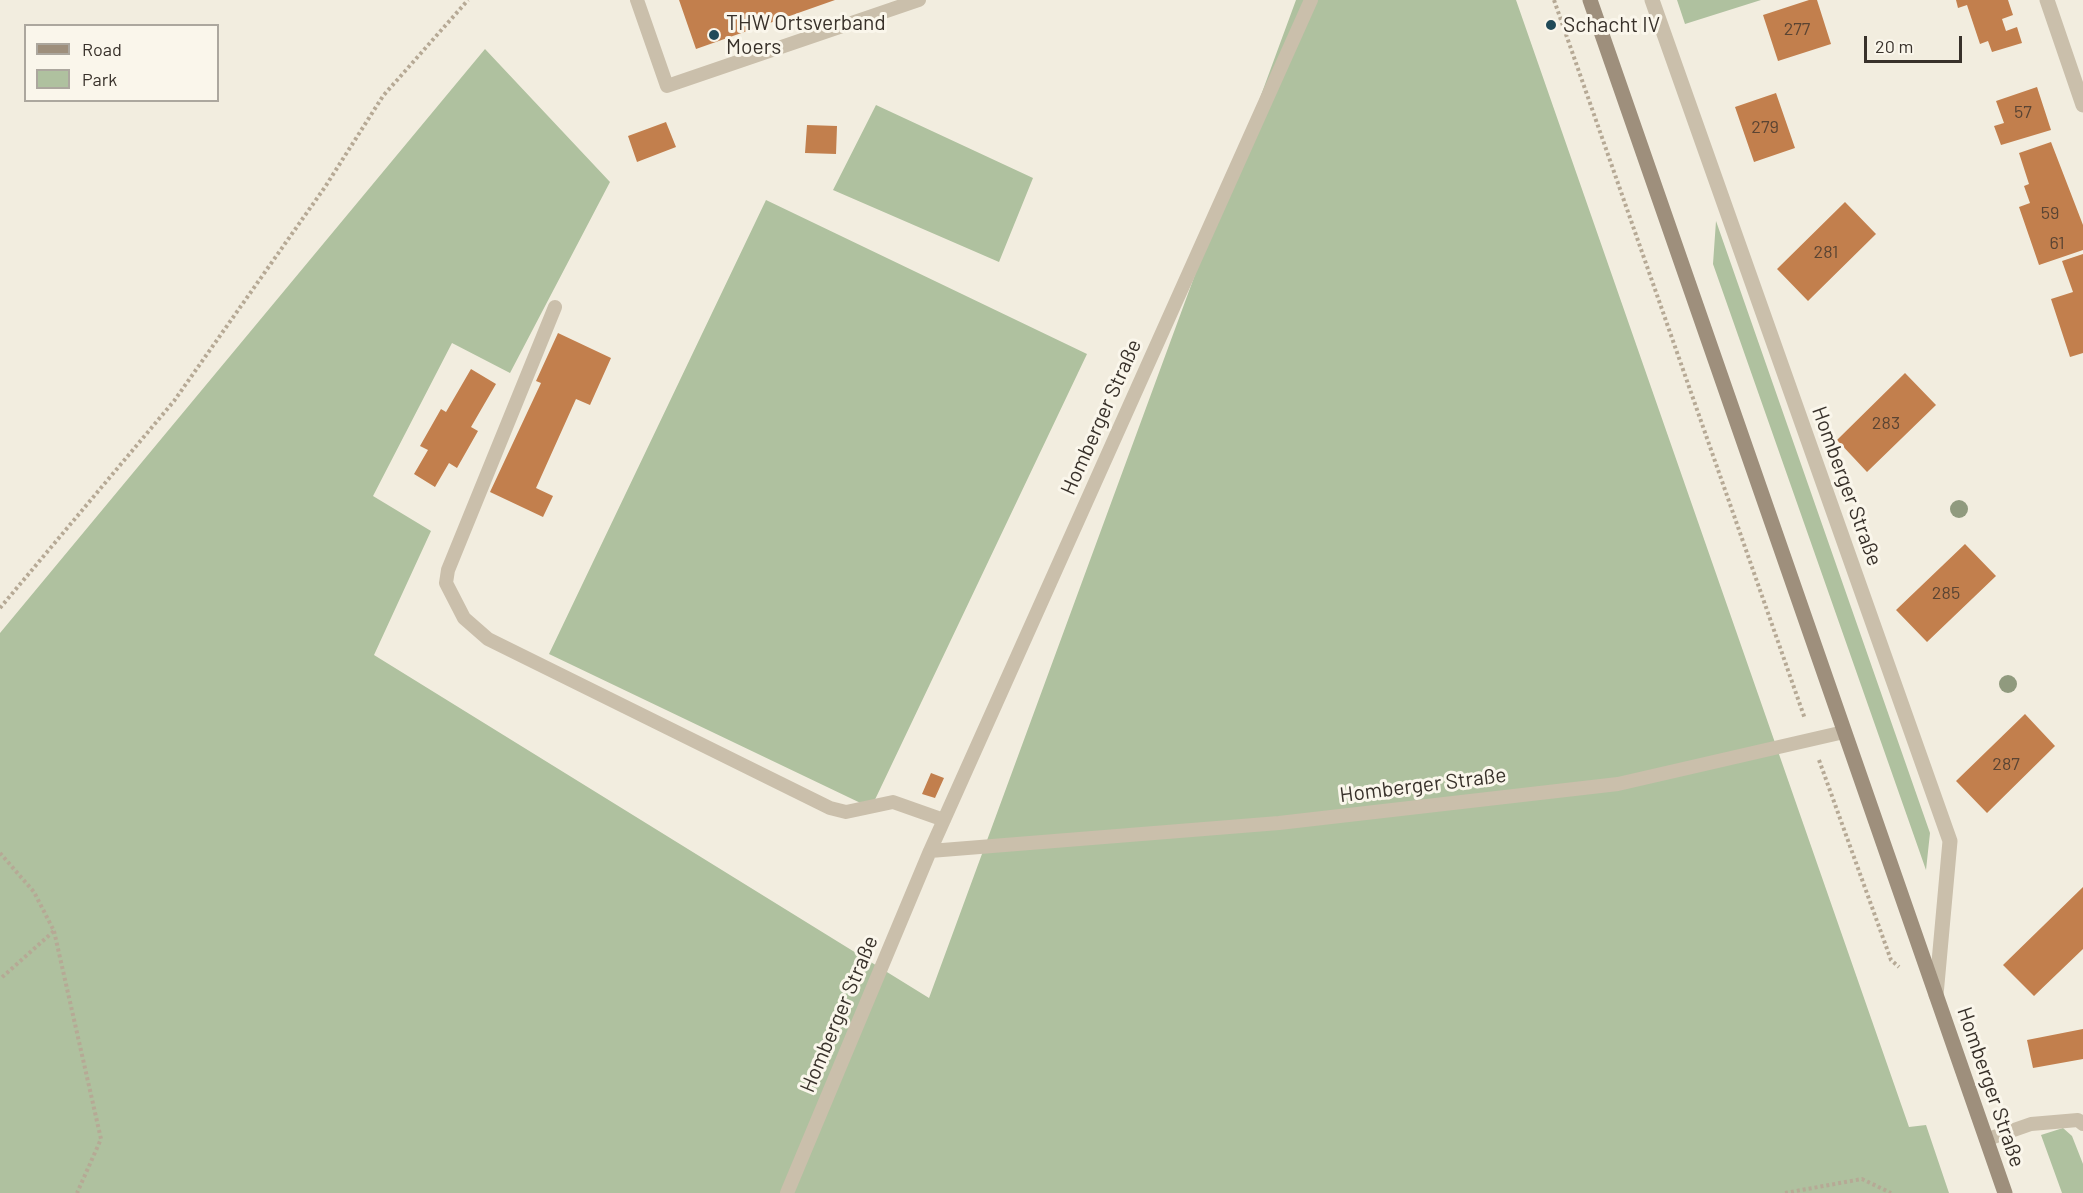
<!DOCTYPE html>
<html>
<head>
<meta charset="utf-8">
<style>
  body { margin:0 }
  #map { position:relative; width:2083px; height:1193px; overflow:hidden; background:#f2eddf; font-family:Barlow,sans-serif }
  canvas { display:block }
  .legend { position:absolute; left:24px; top:24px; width:195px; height:78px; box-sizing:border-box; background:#faf6eb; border:2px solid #aca79e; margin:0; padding:8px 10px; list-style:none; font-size:18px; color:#38312a }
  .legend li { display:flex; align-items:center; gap:12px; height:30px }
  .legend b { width:30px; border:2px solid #aca79e }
  .scale { position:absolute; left:1864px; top:36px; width:98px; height:27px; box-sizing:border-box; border:3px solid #38312a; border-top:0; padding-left:8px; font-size:18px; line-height:21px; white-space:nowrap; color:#38312a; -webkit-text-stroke:4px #faf6eb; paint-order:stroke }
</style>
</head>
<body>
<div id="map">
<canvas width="2083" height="1193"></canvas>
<ul class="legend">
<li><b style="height:8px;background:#9e8f7c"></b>Road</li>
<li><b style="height:16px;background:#afc19f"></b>Park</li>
</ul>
<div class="scale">20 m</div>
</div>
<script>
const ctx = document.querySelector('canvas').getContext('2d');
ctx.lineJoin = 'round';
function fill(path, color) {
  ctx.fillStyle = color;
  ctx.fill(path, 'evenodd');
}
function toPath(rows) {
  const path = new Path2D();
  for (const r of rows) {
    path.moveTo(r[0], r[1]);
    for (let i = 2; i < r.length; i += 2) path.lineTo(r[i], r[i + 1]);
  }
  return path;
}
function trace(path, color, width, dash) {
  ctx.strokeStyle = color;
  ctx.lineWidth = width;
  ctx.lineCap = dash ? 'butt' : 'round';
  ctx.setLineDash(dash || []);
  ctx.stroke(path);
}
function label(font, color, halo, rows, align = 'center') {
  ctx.font = font + ' Barlow,sans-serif';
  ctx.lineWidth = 6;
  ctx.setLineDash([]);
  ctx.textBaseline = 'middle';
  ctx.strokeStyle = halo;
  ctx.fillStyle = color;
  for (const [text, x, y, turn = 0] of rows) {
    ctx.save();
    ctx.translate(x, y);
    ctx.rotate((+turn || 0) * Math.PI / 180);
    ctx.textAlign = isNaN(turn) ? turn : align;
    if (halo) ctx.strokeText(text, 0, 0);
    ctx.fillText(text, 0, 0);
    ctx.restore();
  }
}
fill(toPath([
  [1296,0,1516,0,1909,1127,1926,1125,1949,1193,0,1193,0,633,485,49,610,182,510,373,452,343,373,496,431,531,374,655,929,998],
  [1677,0,1761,0,1685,24],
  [876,105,1033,178,999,262,833,190],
  [766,200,1087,354,871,808,549,654],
  [1716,221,1930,833,1926,870,1713,264],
  [2063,1128,2072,1136,2083,1164,2083,1193,2062,1193,2041,1135]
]), '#afc19f');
fill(toPath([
  [679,0,835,0,696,49],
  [1809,0,1817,0,1831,44,1778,61,1763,15],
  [1956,0,2008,0,2013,15,2002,19,2006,31,2017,27,2022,43,1992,52,1988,41,1980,44,1967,5,1958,8],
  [2037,87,2051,130,2001,145,1994,126,2004,123,1996,101],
  [1776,93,1795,148,1754,162,1735,107],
  [666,122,676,147,637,162,628,136],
  [807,125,837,126,836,154,805,153],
  [2051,142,2083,225,2083,250,2039,265,2019,207,2030,203,2024,186,2029,184,2019,153],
  [1845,202,1876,234,1808,301,1777,269],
  [2083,254,2083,353,2070,357,2051,299,2073,292,2062,261],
  [558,333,611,358,590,405,576,399,536,488,553,496,543,517,490,492,541,383,536,381],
  [471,369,496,384,471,427,478,431,457,468,449,463,435,487,414,474,428,450,420,446,441,409,446,412],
  [1905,373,1936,405,1867,472,1837,440],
  [1965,544,1996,576,1927,642,1896,610],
  [2025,714,2055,746,1987,813,1956,781],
  [931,773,944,778,935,798,922,794],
  [2083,887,2083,949,2034,996,2003,965],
  [2083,1029,2083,1059,2033,1068,2027,1040]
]), '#c27f4d');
trace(toPath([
  [1554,0,1805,719],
  [0,608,174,401,325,187,383,96,468,0],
  [1819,760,1891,960,1899,967],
  [0,853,34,892,54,931,0,979],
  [54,931,101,1139,77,1193],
  [1785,1193,1862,1179,1891,1193]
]), '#b6a995', 4, [3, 3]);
trace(toPath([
  [637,0,667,86,919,0],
  [555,307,448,570,446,583,464,618,488,639,830,808,846,812,893,802,944,820],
  [930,851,1279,823,1618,784,1844,732],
  [1988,1139,2031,1124,2078,1120,2083,1124],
  [787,1193,930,851,1311,0]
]), '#cabfab', 14);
trace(toPath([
  [1652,0,1950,841,1936,995],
  [2047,0,2083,105]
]), '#cabfab', 15);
trace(toPath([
  [1590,0,2005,1193]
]), '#9e8f7c', 15);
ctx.fillStyle = '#909a7e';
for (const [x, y] of [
  [1959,509],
  [2008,684]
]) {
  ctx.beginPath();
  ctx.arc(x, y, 9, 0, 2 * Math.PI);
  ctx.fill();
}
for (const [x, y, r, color] of [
  [1551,25,6,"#204a58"],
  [714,35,6,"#204a58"]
]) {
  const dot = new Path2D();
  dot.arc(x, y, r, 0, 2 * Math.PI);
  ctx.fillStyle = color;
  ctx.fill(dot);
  trace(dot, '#faf6eb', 2);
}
label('18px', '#5a4433', null, [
  ["277",1797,29],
  ["57",2023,112],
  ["279",1765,127],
  ["59",2050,213],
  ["61",2057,243],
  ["281",1826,252],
  ["283",1886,423],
  ["285",1946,593],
  ["287",2006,764]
]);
label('21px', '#38312a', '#faf6eb', [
  ["THW Ortsverband",726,23],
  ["Moers",726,47],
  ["Schacht IV",1563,25]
], 'left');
label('21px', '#38312a', '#faf6eb', [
  ["Homberger Straße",1101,417,-66],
  ["Homberger Straße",1847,486,70],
  ["Homberger Straße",1423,785,-7],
  ["Homberger Straße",839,1014,-67],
  ["Homberger Straße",1991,1087,71]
]);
</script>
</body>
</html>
